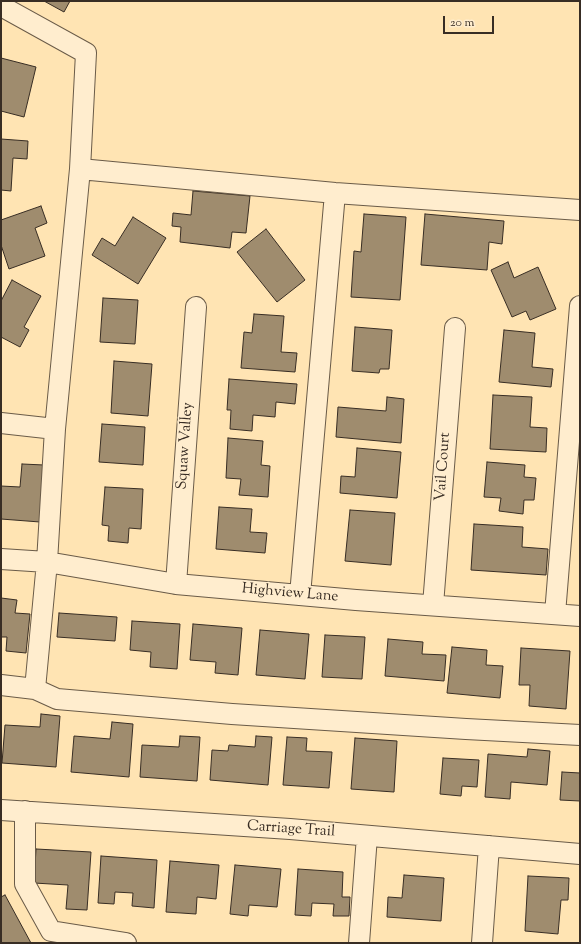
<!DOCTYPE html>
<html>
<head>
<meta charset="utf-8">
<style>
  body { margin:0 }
  #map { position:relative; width:581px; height:944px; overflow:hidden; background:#ffe4b3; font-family:"Sorts Mill Goudy",serif }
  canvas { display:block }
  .frame { position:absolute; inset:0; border:2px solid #382d24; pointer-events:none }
  .scale { position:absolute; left:443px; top:16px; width:51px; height:18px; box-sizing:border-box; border:2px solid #382d24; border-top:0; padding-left:5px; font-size:12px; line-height:14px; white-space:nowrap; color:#382d24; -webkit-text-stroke:3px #ffedce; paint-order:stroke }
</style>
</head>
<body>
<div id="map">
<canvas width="581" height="944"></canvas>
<div class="frame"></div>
<div class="scale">20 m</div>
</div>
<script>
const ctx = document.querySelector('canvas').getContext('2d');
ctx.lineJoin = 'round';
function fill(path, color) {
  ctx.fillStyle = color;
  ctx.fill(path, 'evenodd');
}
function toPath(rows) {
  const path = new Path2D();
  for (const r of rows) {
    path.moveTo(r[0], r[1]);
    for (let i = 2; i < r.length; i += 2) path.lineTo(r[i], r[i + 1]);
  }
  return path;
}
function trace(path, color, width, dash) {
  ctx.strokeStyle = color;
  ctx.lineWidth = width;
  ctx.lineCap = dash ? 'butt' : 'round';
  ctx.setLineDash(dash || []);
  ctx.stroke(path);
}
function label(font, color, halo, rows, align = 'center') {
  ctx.font = font + ' "Sorts Mill Goudy",serif';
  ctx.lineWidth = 3;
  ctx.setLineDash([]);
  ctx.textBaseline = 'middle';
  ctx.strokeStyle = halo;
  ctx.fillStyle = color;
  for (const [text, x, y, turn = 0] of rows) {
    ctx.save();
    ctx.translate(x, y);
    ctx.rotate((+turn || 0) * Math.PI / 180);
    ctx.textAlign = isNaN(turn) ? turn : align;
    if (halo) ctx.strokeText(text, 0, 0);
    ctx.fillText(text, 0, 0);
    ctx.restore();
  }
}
const building = toPath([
  [44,1,70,1,64,12,44,1],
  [1,58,36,67,24,117,1,111,1,58],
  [1,139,28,141,27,159,13,158,11,191,1,190,1,139],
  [193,191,250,196,246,233,232,232,230,248,180,242,181,227,172,226,173,213,191,215,193,191],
  [41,206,47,223,35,228,45,256,9,269,1,245,1,220,41,206],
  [364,214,406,217,400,300,351,297,354,251,361,252,364,214],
  [425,214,504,221,502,244,489,242,487,270,421,265,425,214],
  [133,217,166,238,138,284,92,255,102,238,115,246,133,217],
  [266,229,305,280,277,302,237,252,266,229],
  [508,262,514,278,538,267,556,309,530,320,526,311,512,317,491,270,508,262],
  [12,280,41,296,24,327,29,330,20,347,1,337,1,301,12,280],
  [103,298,138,300,135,344,100,342,103,298],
  [254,314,284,316,281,352,297,353,295,372,241,368,244,332,252,333,254,314],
  [355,327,392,330,389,369,380,369,379,373,352,371,355,327],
  [504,330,535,333,532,367,553,369,551,387,499,382,504,330],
  [114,361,152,364,148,416,111,413,114,361],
  [229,379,297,384,295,404,276,402,275,417,253,415,252,431,230,429,231,410,227,410,229,379],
  [493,395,532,397,530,427,547,428,546,452,490,449,493,395],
  [387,397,404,399,401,443,336,437,338,407,386,411,387,397],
  [102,424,145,427,143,465,99,462,102,424],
  [228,438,263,441,261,465,270,466,268,497,239,495,241,479,226,478,228,438],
  [357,448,401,452,397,498,340,493,341,476,355,477,357,448],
  [487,462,525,465,524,477,536,478,534,500,524,500,523,514,499,511,501,498,484,497,487,462],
  [22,464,44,465,40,522,1,519,1,486,20,487,22,464],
  [105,487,143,489,141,529,129,528,128,543,108,541,109,526,102,525,105,487],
  [219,507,252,509,250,532,267,533,265,553,216,549,219,507],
  [350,510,395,513,391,565,345,561,350,510],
  [474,524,523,527,522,547,548,549,546,575,471,570,474,524],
  [1,598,17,600,15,613,30,614,26,653,6,651,7,637,1,637,1,598],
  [59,613,117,617,115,641,57,637,59,613],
  [132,621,180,624,177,669,150,667,151,652,130,650,132,621],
  [193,624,242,628,238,675,215,673,216,662,190,660,193,624],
  [260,630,309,634,305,679,256,675,260,630],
  [325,635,365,637,362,679,322,677,325,635],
  [388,639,423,642,422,654,446,655,444,681,385,676,388,639],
  [452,647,487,650,486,665,503,666,500,698,447,693,452,647],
  [521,648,570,651,566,709,529,706,530,685,519,685,521,648],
  [41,714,60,716,56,767,2,763,5,725,40,727,41,714],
  [112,722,133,724,129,777,71,772,74,736,110,739,112,722],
  [180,736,200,737,197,781,140,777,142,745,179,747,180,736],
  [256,736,272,737,268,785,210,780,212,750,228,751,229,745,255,747,256,736],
  [287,737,307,738,306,751,332,752,329,788,283,785,287,737],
  [355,738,397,741,394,792,351,789,355,738],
  [528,749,550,751,547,785,511,782,510,799,485,797,488,754,527,757,528,749],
  [443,758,479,760,477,787,462,786,461,796,440,794,443,758],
  [562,772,580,773,580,801,560,800,562,772],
  [36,849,91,852,87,910,66,909,68,885,34,883,36,849],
  [101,856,157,860,154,908,132,906,133,893,115,892,114,904,98,903,101,856],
  [170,861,219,865,216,899,197,897,196,914,166,912,170,861],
  [235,865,281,869,277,907,249,905,248,916,230,914,235,865],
  [298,869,343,872,342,897,350,897,349,916,333,916,334,904,312,903,311,916,295,915,298,869],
  [404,875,444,878,441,921,387,917,388,897,402,898,404,875],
  [528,876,569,878,568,900,561,900,558,934,525,931,528,876],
  [5,895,31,943,1,943,1,897,5,895]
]);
fill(building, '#9f8c6e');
trace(building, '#382d24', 1);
const minor = toPath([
  [1,6,86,53,80,169,55,429],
  [80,169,335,193,580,210],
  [1,423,55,429,47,562,35,689,1,685],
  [1,559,47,562,176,584,356,600,580,616],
  [176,584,196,307],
  [300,595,335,193],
  [433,605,455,328],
  [555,614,580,306],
  [35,689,57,699,232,714,466,729,580,735],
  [1,810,290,829,580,854],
  [25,811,25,884,51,931,126,943],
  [359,943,367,836],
  [482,943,489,846]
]);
trace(minor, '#6a5b48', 22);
trace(minor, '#ffedce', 20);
label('15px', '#382d24', '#ffedce', [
  ["Squaw Valley",186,446,-86],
  ["Vail Court",444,467,-86],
  ["Highview Lane",290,594,5],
  ["Carriage Trail",291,830,4]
]);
</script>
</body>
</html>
